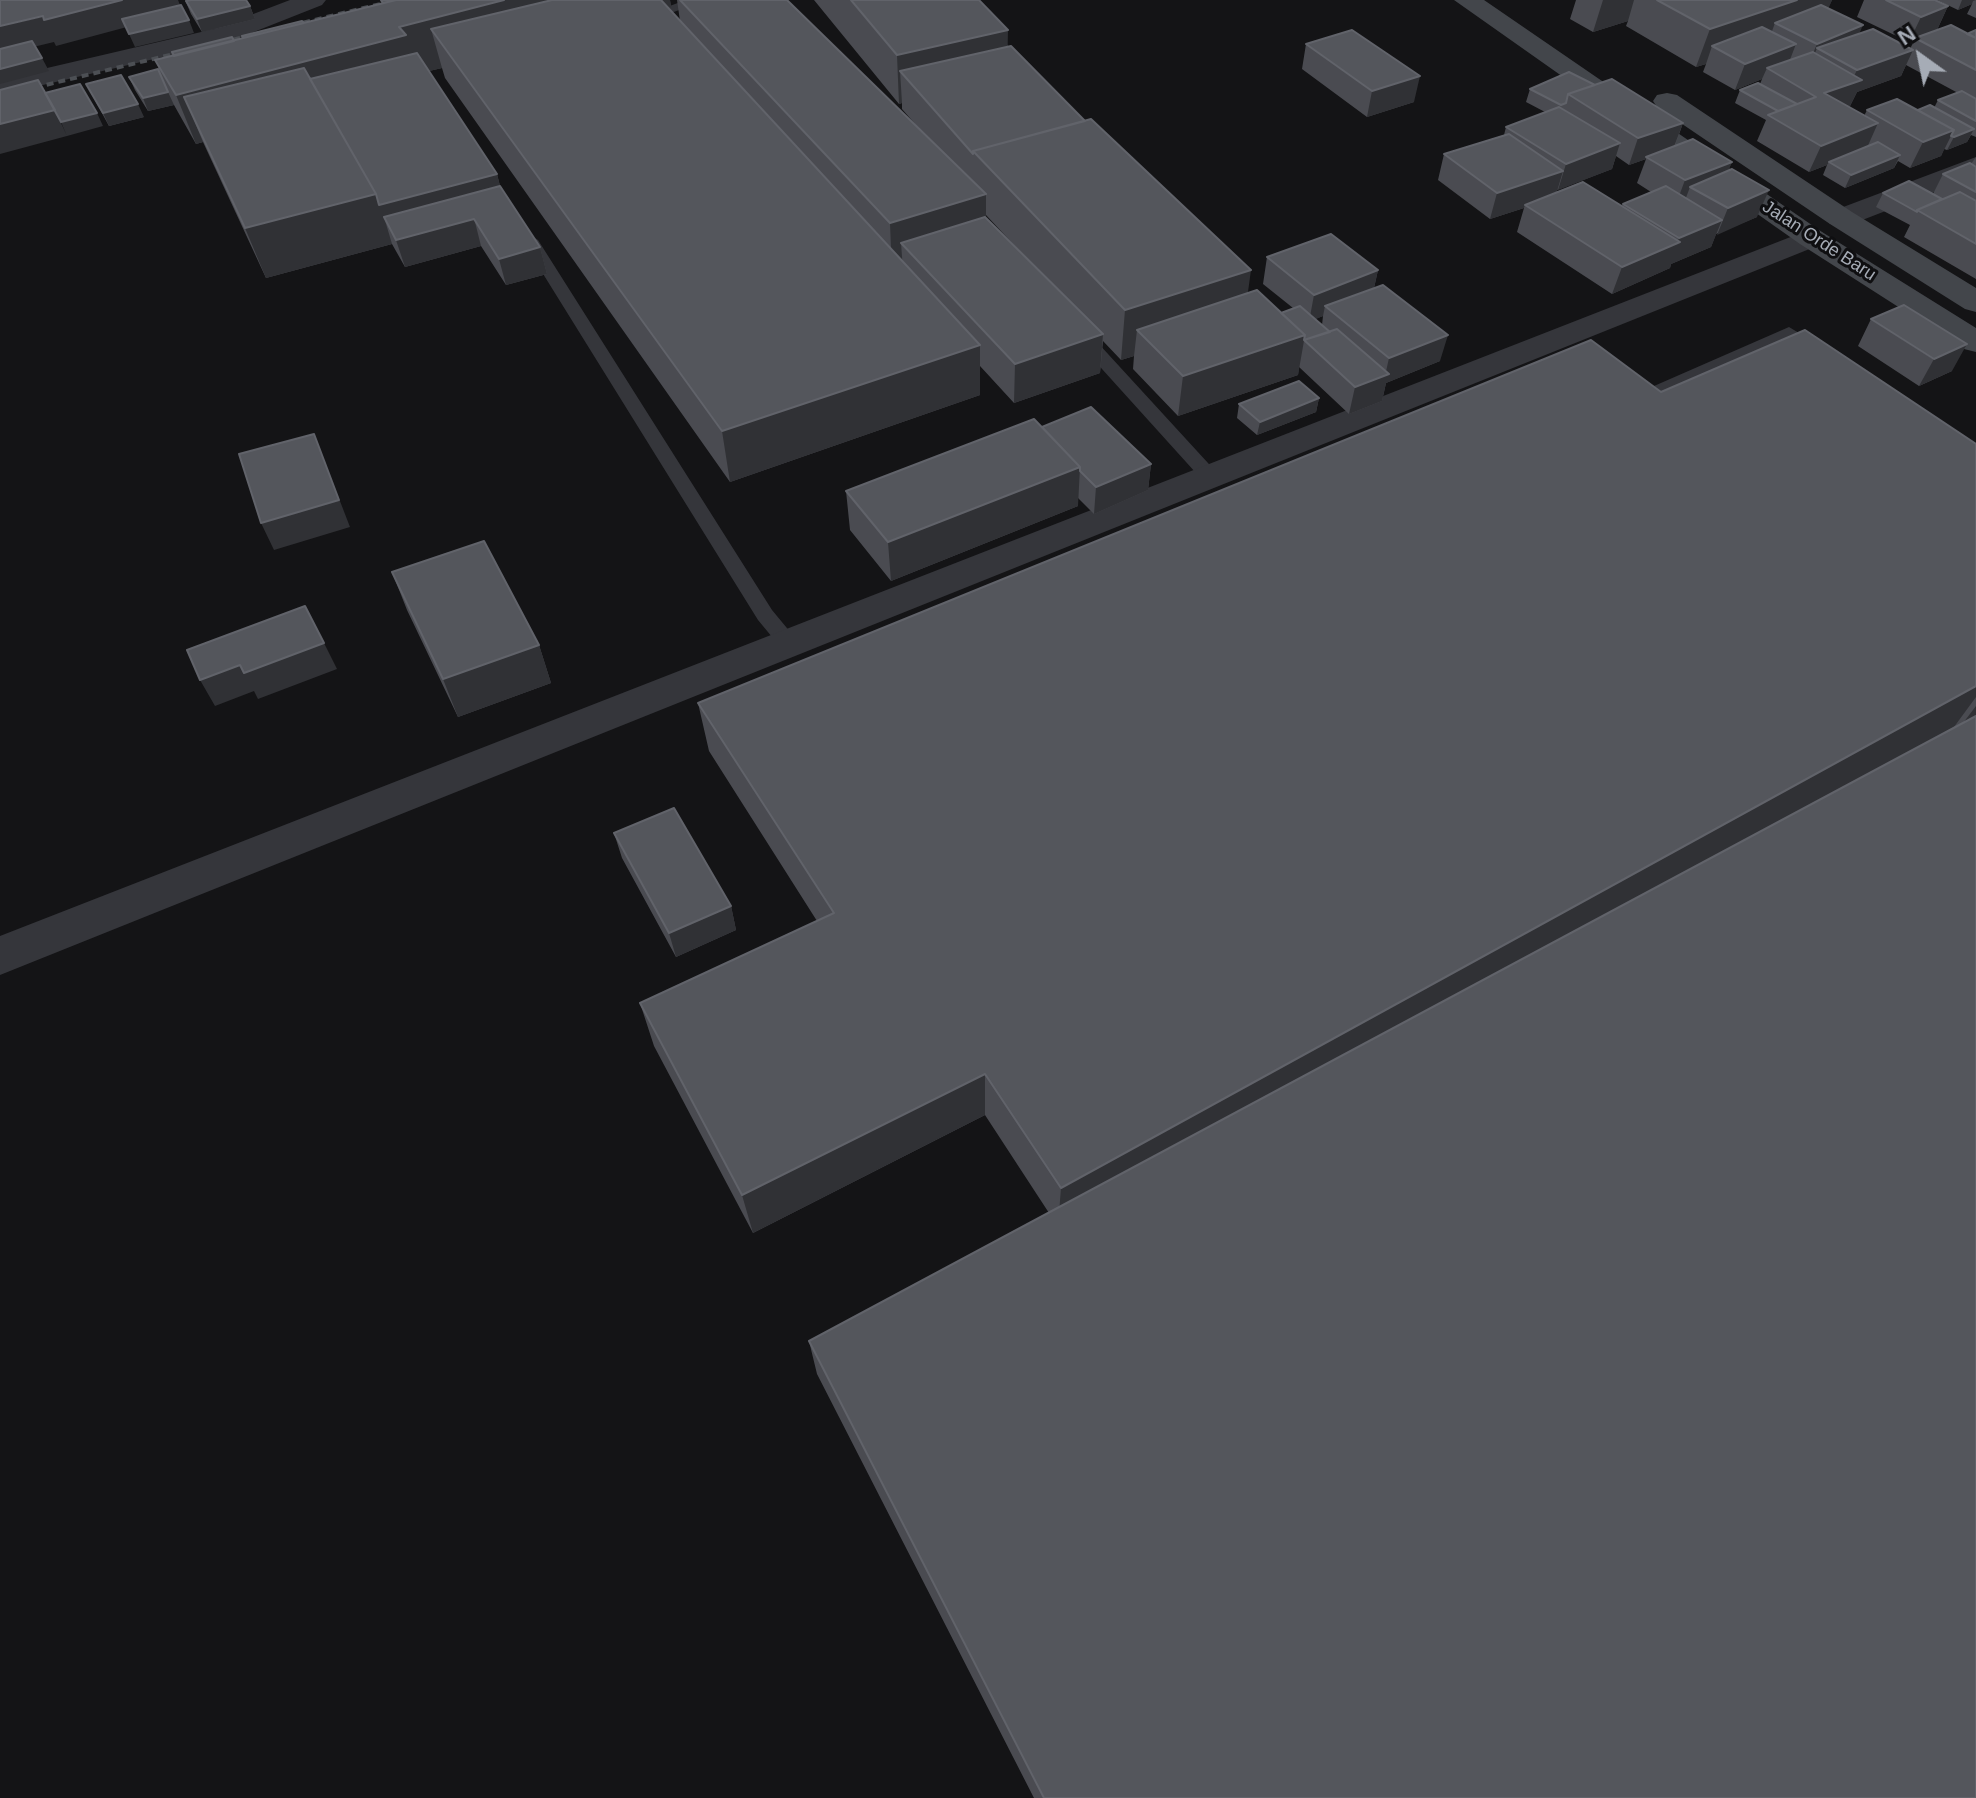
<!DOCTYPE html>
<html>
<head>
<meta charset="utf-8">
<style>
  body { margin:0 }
  #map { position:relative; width:1976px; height:1798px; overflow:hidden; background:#141416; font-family:Helvetica,sans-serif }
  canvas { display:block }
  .north { position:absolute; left:1880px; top:16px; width:80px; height:80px; -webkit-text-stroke:6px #0f0f11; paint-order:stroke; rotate:327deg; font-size:22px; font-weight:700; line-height:32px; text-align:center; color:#a6acb6 }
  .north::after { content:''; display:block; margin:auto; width:28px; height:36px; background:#a6acb6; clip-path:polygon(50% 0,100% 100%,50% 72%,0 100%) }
</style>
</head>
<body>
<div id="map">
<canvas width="1976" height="1798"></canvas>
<div class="north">N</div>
</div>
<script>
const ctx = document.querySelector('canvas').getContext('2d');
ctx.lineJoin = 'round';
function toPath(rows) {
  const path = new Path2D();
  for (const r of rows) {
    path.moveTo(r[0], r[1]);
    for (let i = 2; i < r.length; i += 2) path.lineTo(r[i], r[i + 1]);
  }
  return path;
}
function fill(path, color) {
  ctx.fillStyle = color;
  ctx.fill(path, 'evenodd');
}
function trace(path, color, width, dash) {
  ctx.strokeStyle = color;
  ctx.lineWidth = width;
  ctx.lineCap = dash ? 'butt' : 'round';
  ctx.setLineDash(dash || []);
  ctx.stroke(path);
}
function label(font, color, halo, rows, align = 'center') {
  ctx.font = font + ' Helvetica,sans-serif';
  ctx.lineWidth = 6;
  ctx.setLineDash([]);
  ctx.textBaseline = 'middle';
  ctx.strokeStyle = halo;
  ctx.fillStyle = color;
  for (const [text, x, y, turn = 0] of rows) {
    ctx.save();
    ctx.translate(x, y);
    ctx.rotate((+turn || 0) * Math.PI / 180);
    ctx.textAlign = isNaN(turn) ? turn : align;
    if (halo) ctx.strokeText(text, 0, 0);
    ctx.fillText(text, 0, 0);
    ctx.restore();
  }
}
fill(toPath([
  [686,0,707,0,646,22,634,19,686,0],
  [530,235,538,240,772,610,796,639,800,644,796,649,782,649,758,620,522,240,530,235],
  [1789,327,1824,348,1824,356,1812,356,1788,339,1653,397,1647,399,1638,393,1789,327],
  [1080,329,1086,330,1219,475,1222,479,1219,483,1205,483,1074,338,1071,334,1080,329]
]), '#35363b');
fill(toPath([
  [290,0,326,0,322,5,231,41,0,95,0,79,214,29,290,0],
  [1976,157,1976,176,1852,224,1830,224,1826,218,1830,212,1976,157],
  [1811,229,1822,232,1826,238,1822,244,0,975,0,936,1811,229]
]), '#35363b');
fill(toPath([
  [1454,0,1484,0,1822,232,1976,328,1976,352,1964,349,1800,244,1454,0],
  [1667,93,1677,95,1852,212,1976,288,1976,312,1965,309,1830,224,1657,107,1653,101,1657,95,1667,93]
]), '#43464b');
trace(toPath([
  [0,96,397,0]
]), '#4c4f54', 4, [7, 5]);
fill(toPath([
  [185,0,246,0,250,6,255,19,202,32,191,14],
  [380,0,670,0,671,7,668,7,680,21,677,0,787,0,916,125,902,109,902,103,899,104,814,0,979,0,1008,46,1248,293,1281,313,1293,308,1263,284,1267,257,1378,270,1374,288,1440,361,1386,383,1382,401,1349,414,1299,367,1298,375,1178,416,1133,369,1134,356,1121,360,1103,341,1100,373,1014,403,980,366,980,395,730,482,445,78,442,68,429,71,497,174,500,186,540,247,547,274,506,285,481,246,405,267,392,244,266,278,203,142,196,144,174,105,148,111,135,90,129,77,159,69,155,60,382,4],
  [986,215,1015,246,1026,258,986,218],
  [1323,316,1322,325,1315,319],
  [1576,0,1832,0,1828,8,1859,34,1910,49,1914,41,1909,42,1857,17,1864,0,1935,0,1948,6,1937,30,1967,34,1976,30,1976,137,1971,135,1967,142,1947,150,1944,149,1941,156,1910,168,1898,161,1894,168,1845,188,1823,175,1827,165,1809,172,1757,141,1766,120,1735,103,1740,90,1760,84,1762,79,1735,90,1703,72,1706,64,1696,67,1626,26,1628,21,1593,32,1570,19],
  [1906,65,1958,93,1938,100,1934,108,1918,110,1867,110,1864,116,1848,107,1850,106,1857,92,1901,76],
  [1937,0,1976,0,1976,18,1967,14,1972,4,1958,10],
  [1306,44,1414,102,1367,117,1302,69],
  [86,84,144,117,109,126],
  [1595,85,1683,123,1675,146,1732,162,1728,170,1757,217,1716,234,1711,247,1671,264,1670,268,1612,294,1517,232,1524,208,1490,219,1438,180,1444,154,1504,135,1506,127,1545,112,1526,102,1530,89],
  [1616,156,1629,165,1646,159,1637,183,1651,192,1623,204,1622,206,1556,193,1557,190,1612,169],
  [1976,157,1976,279,1904,237,1910,225,1876,207,1883,193,1933,194,1943,174,1971,164],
  [1871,319,1952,371,1919,386,1858,346],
  [1661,392,1976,444,1976,1798,1034,1798,817,1374,809,1341,1049,1213,985,1115,753,1233,654,1046,640,1003,817,921,709,751,698,703],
  [1319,398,1316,412,1257,435,1237,418,1239,404],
  [1042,427,1151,464,1148,490,1094,514,1078,498,1078,506,891,581,850,530,846,491],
  [392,572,539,645,551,683,458,717,407,610],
  [614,833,731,906,736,930,676,957,622,858]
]), '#4a4b51');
fill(toPath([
  [122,0,178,0,183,12,56,46,54,42,0,55,0,26],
  [478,0,670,0,671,7,456,64,431,29,442,68,417,74,186,101,203,142,196,144,176,95,397,20],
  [1603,0,1634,0,1628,21,1593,32],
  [1797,0,1832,0,1826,14,1775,23,1768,42,1712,46,1706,64,1696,67,1710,29],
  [1962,0,1976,0,1973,1,1972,4,1958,10],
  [250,6,255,19,202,32,197,19],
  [1948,6,1936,32,1915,38,1914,41,1909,42,1921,17],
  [189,20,194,33,135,47,129,34],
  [1863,25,1852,51,1817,48,1809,69,1806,70,1817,44],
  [1008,30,1007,79,900,71,902,103,899,104,897,55],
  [1796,44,1786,70,1767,68,1762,79,1735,90,1745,64],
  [1913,50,1901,76,1857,92,1850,106,1813,119,1824,93,1850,84,1857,70],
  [42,58,49,71,0,84,0,69],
  [1420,76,1414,102,1367,117,1372,91],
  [168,92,174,105,148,111,143,98],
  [138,104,144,117,109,126,103,113],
  [55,110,67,136,0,154,0,124],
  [97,113,103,126,67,136,61,122],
  [1683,123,1673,149,1646,157,1646,159,1629,165,1638,138],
  [1878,123,1866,150,1829,162,1827,165,1809,172,1821,146],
  [1974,129,1967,142,1947,150,1954,137],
  [1954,130,1941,156,1910,168,1923,142],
  [1620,143,1612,169,1558,190,1566,164],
  [1900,155,1894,168,1845,188,1851,175],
  [1732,162,1721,188,1690,187,1684,203,1675,207,1685,180],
  [1563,171,1555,198,1525,205,1524,208,1490,219,1497,193],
  [497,174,507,213,475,222,481,246,405,267,396,240,384,217,392,244,266,278,245,228,376,194],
  [1769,190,1757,217,1717,235,1728,208],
  [986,194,986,244,901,243,903,270,892,273,890,223],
  [1722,220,1711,247,1671,264,1670,268,1612,294,1622,267,1677,243,1679,238],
  [540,247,547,274,506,285,499,259],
  [1251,270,1244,321,1137,330,1134,356,1121,360,1125,310],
  [1378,270,1372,297,1325,306,1323,316,1309,322,1314,295],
  [1103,334,1100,373,1014,403,1015,364],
  [1305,335,1298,375,1178,416,1183,376],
  [1448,335,1440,361,1386,383,1382,401,1349,414,1355,387,1385,376,1389,358],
  [1967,344,1952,371,1919,386,1934,359],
  [980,345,980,395,730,482,722,431],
  [1319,398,1316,412,1257,435,1260,422],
  [314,434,350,527,274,550,261,523],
  [1151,464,1148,490,1094,514,1096,487],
  [1080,467,1078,506,891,581,888,542],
  [324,643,337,669,258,699,254,691,215,706,200,680,240,665],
  [539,645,551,683,458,717,443,679],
  [1976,686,1976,697,1954,727,1058,1226,1061,1188],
  [1976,706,1976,720,1957,731],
  [731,906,736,930,676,957,669,933],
  [985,1074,985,1115,753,1233,742,1195]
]), '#303135');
const building = toPath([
  [0,0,122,0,44,20,43,16,0,26,0,0],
  [191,0,246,0,250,6,197,19,186,1,191,0],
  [381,0,396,0,383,3,381,0],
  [396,0,504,0,399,27,406,35,176,95,155,60,396,0],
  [552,0,661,0,980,345,722,431,431,29,552,0],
  [680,0,787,0,986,194,890,223,680,0],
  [851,0,979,0,1008,30,897,55,851,0],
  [1657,0,1797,0,1710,29,1657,0],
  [1886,0,1935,0,1948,6,1921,17,1886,0],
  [181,5,189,20,129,34,122,19,181,5],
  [1821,5,1863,25,1817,44,1775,23,1821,5],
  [302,21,304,23,243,38,242,36,302,21],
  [1951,25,1976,38,1976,70,1915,38,1951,25],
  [1762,27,1796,44,1745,64,1712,46,1762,27],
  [1873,29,1913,50,1857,70,1817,48,1873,29],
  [1352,30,1420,76,1372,91,1306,44,1352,30],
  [1976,30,1976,38,1967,34,1976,30],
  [232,37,234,41,174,56,172,52,232,37],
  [32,41,42,58,0,69,0,49,32,41],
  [1011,46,1085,121,973,151,973,154,900,71,1011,46],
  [1813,52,1862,80,1824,93,1878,123,1821,146,1768,115,1816,97,1767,68,1813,52],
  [417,53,497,174,379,205,376,194,310,79,417,53],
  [304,68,376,194,245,228,184,97,304,68],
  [158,69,168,92,143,98,129,77,158,69],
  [1569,72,1595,85,1568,94,1566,103,1561,105,1530,89,1569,72],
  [121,75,138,104,103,113,86,84,121,75],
  [1612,79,1683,123,1638,138,1568,94,1612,79],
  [38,80,55,110,0,124,0,90,38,80],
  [1758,83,1797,104,1778,111,1740,90,1758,83],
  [80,84,97,113,61,122,45,93,80,84],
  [1962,91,1976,99,1976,121,1938,100,1962,91],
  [1897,99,1954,130,1923,142,1867,110,1897,99],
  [1930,105,1974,129,1954,137,1951,136,1954,130,1918,110,1930,105],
  [1559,107,1620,143,1566,164,1506,127,1559,107],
  [1091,119,1251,270,1125,310,973,151,1091,119],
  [1509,134,1563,171,1497,193,1444,154,1509,134],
  [1693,139,1732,162,1685,180,1646,157,1693,139],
  [1878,142,1900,155,1851,175,1829,162,1878,142],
  [1970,163,1976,167,1976,192,1943,174,1970,163],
  [1732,169,1769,190,1728,208,1690,187,1732,169],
  [1909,181,1942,199,1917,210,1917,212,1883,193,1909,181],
  [1583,182,1680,242,1622,267,1525,205,1583,182],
  [500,186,540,247,499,259,474,219,396,240,384,217,500,186],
  [1666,186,1722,220,1679,238,1623,204,1666,186],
  [1960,192,1976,201,1976,244,1917,210,1960,192],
  [985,217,1103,334,1015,364,901,243,985,217],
  [1331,234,1378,270,1314,295,1267,257,1331,234],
  [1383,285,1448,335,1389,358,1325,306,1383,285],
  [1257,290,1305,335,1183,376,1137,330,1257,290],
  [1904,305,1967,344,1934,359,1871,319,1904,305],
  [1300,306,1330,332,1304,340,1305,335,1281,313,1300,306],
  [1337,329,1389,374,1355,387,1304,340,1337,329],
  [1805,330,1976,444,1976,686,1061,1188,985,1074,742,1195,640,1003,834,913,698,703,1591,340,1661,392,1805,330],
  [1299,381,1319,398,1260,422,1239,404,1299,381],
  [1091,407,1151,464,1096,487,1080,471,1080,467,1042,427,1091,407],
  [1034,419,1080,467,888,542,846,491,1034,419],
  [314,434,339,500,261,523,239,454,314,434],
  [484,541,539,645,443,679,392,572,484,541],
  [305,606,324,643,244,673,240,665,200,680,187,650,305,606],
  [1976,716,1976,1798,1044,1798,809,1341,1976,716],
  [674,808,731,906,669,933,614,833,674,808]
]);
fill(building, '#54565c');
trace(building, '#61636a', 2);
label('18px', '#a6acb6', '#0f0f11', [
  ["Jalan Orde Baru",1819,241,33]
]);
</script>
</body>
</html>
